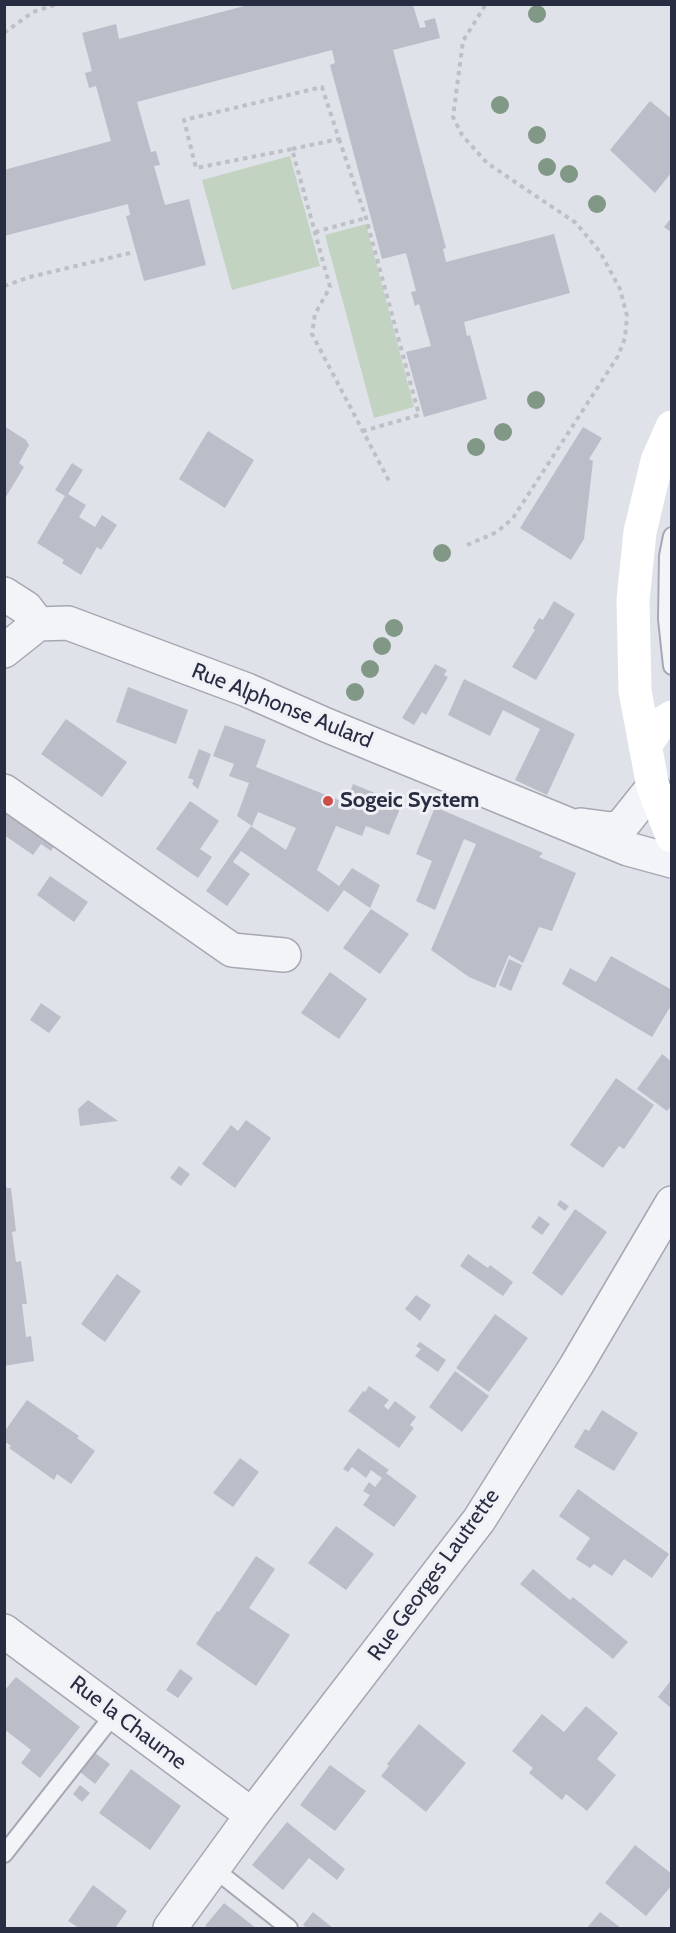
<!DOCTYPE html>
<html>
<head>
<meta charset="utf-8">
<style>
  body { margin:0 }
  #map { position:relative; width:676px; height:1933px; overflow:hidden; background:#e0e2e9; font-family:Cabin,sans-serif }
  canvas { display:block }
  .frame { position:absolute; inset:0; border:6px solid #292d41; pointer-events:none }
</style>
</head>
<body>
<div id="map">
<canvas width="676" height="1933"></canvas>
<div class="frame"></div>
</div>
<script>
const ctx = document.querySelector('canvas').getContext('2d');
ctx.lineJoin = 'round';
function fill(path, color) {
  ctx.fillStyle = color;
  ctx.fill(path, 'evenodd');
}
function toPath(rows) {
  const path = new Path2D();
  for (const r of rows) {
    path.moveTo(r[0], r[1]);
    for (let i = 2; i < r.length; i += 2) path.lineTo(r[i], r[i + 1]);
  }
  return path;
}
function trace(path, color, width, dash) {
  ctx.strokeStyle = color;
  ctx.lineWidth = width;
  ctx.lineCap = dash ? 'butt' : 'round';
  ctx.setLineDash(dash || []);
  ctx.stroke(path);
}
function label(font, color, halo, rows, align = 'center') {
  ctx.font = font + ' Cabin,sans-serif';
  ctx.lineWidth = 6;
  ctx.setLineDash([]);
  ctx.textBaseline = 'middle';
  ctx.strokeStyle = halo;
  ctx.fillStyle = color;
  for (const [text, x, y, turn = 0] of rows) {
    ctx.save();
    ctx.translate(x, y);
    ctx.rotate((+turn || 0) * Math.PI / 180);
    ctx.textAlign = isNaN(turn) ? turn : align;
    if (halo) ctx.strokeText(text, 0, 0);
    ctx.fillText(text, 0, 0);
    ctx.restore();
  }
}
fill(toPath([
  [290,156,320,266,232,290,202,180],
  [366,224,414,407,374,418,325,235]
]), '#c3d3c2');
fill(toPath([
  [248,5,413,5,420,28,426,27,424,21,435,18,440,38,393,50,446,248,443,249,446,262,554,234,570,293,464,322,467,336,470,335,487,399,424,417,406,352,431,346,419,304,415,306,411,292,416,291,406,253,382,259,330,65,335,63,332,50,137,102,151,152,156,151,160,165,154,166,165,205,189,199,206,265,144,281,126,216,130,215,128,204,4,236,4,170,111,141,96,86,89,88,85,73,92,71,82,33,116,24,119,39],
  [650,101,672,119,672,172,655,193,610,150],
  [672,217,672,233,664,227],
  [4,426,26,440,29,445,19,463,24,467,4,500],
  [583,427,602,438,589,459,593,461,584,539,571,560,520,528],
  [208,431,254,460,225,508,179,479],
  [72,463,83,470,68,494,86,505,79,517,95,527,102,515,117,525,101,550,97,547,81,575,62,563,64,560,37,543,65,496,55,490],
  [554,601,575,614,536,680,512,667,535,630,533,628,539,618,543,620],
  [435,664,447,670,444,675,448,677,426,715,422,712,414,725,402,718],
  [464,679,575,734,547,795,515,780,540,729,503,710,490,736,448,715],
  [128,687,188,710,176,744,116,722],
  [66,719,127,762,102,797,41,754],
  [225,725,266,740,256,767,346,803,353,784,402,804,389,835,366,826,362,836,336,826,317,870,339,886,352,868,380,885,370,908,344,890,328,912,241,851,233,862,250,874,227,906,206,891,251,826,286,850,296,828,258,812,252,826,237,816,249,783,229,776,234,764,213,756],
  [199,749,211,754,198,789,192,784,194,780,188,778],
  [190,801,219,821,200,849,212,857,198,878,156,849],
  [4,807,57,841,51,851,41,844,33,855,4,835],
  [435,807,543,853,539,857,576,873,552,931,539,927,523,963,509,955,495,988,469,977,431,950,476,844,464,839,435,910,416,901,432,861,416,854],
  [50,876,88,902,74,922,37,895],
  [371,909,409,934,380,974,343,948],
  [611,956,672,990,672,1004,652,1037,562,984,570,968,596,982],
  [509,959,522,965,511,991,499,985],
  [330,972,367,999,339,1039,301,1013],
  [41,1003,61,1017,49,1033,30,1020],
  [662,1054,672,1062,672,1105,667,1111,637,1089],
  [616,1078,654,1105,624,1149,619,1146,603,1168,570,1145],
  [88,1100,118,1121,80,1126,78,1109],
  [246,1120,271,1138,235,1188,202,1164,231,1125,238,1131],
  [179,1166,190,1174,181,1186,170,1178],
  [4,1183,7,1188,11,1188,16,1231,12,1232,16,1262,21,1261,27,1304,22,1304,26,1337,31,1336,34,1361,4,1366],
  [560,1200,569,1206,565,1211,557,1205],
  [575,1209,607,1232,562,1296,532,1273],
  [539,1216,550,1224,542,1235,531,1227],
  [468,1254,488,1268,490,1265,513,1282,503,1296,460,1266],
  [117,1274,141,1291,105,1342,81,1324],
  [416,1295,431,1305,420,1321,405,1309],
  [495,1314,528,1338,489,1392,456,1368],
  [420,1342,446,1360,438,1372,415,1356,421,1349,416,1346],
  [455,1371,489,1396,462,1432,429,1407],
  [369,1386,389,1400,384,1406,388,1410,395,1401,416,1417,410,1425,414,1428,399,1448,348,1411,363,1391,365,1392],
  [27,1400,79,1436,77,1438,95,1451,71,1484,57,1474,54,1480,9,1448,11,1446,4,1441,4,1432],
  [602,1410,638,1433,614,1471,574,1447,585,1429,589,1431],
  [358,1448,389,1470,386,1473,417,1496,394,1527,363,1505,370,1495,363,1491,369,1482,375,1487,382,1478,371,1470,366,1478,352,1467,348,1472,343,1469],
  [240,1458,259,1472,233,1507,213,1493],
  [578,1489,669,1554,652,1578,624,1559,612,1576,594,1564,590,1568,576,1559,590,1538,559,1516],
  [336,1526,374,1554,346,1590,308,1563],
  [256,1556,275,1569,249,1608,290,1635,256,1686,196,1644,217,1611,219,1612],
  [533,1569,570,1600,573,1597,628,1642,613,1659,520,1584],
  [180,1669,193,1678,178,1698,166,1690],
  [16,1677,80,1727,40,1778,21,1763,31,1750,4,1729,4,1691],
  [672,1679,672,1709,658,1697],
  [586,1706,618,1733,597,1759,616,1775,587,1811,566,1794,562,1800,529,1773,533,1768,512,1751,542,1714,564,1732],
  [419,1724,466,1763,426,1812,381,1776,389,1766,387,1764],
  [95,1753,110,1764,95,1784,80,1772],
  [330,1765,366,1791,335,1831,300,1805],
  [131,1769,181,1806,150,1850,99,1813],
  [80,1785,90,1793,82,1802,73,1794],
  [287,1822,345,1869,337,1880,309,1858,283,1890,252,1865],
  [635,1845,672,1874,672,1885,646,1916,605,1883],
  [93,1885,127,1911,115,1928,79,1928,68,1921],
  [224,1903,256,1928,209,1928,205,1926],
  [313,1912,333,1928,307,1928,303,1925],
  [600,1912,621,1928,587,1928]
]), '#bbbdc9');
const lane = toPath([
  [672,536,668,556,667,619,672,666],
  [4,1854,115,1713],
  [213,1868,289,1928]
]);
const street = toPath([
  [4,594,26,608,38,624],
  [4,651,38,624,68,623,247,690,326,725,628,849,672,861],
  [4,791,232,950,284,955],
  [581,825,611,829,621,827,653,787],
  [4,1631,252,1815],
  [170,1928,252,1815,479,1520,576,1366,672,1203]
]);
trace(lane, '#a5a8b3', 20);
trace(street, '#a5a8b3', 36);
trace(toPath([
  [4,33,33,12,57,4],
  [339,139,366,218,419,415,363,431],
  [292,149,339,139,322,87,184,120,196,168,292,149,330,287,315,314,312,334,389,481],
  [315,232,366,218],
  [4,286,30,277,130,253],
  [467,545,497,532,513,518,618,356,625,338,627,316,620,289,600,252,576,223,487,163,462,135,453,117,463,41,486,4]
]), '#bec0c8', 4, [4.5, 4.5]);
trace(lane, '#f3f4f7', 16);
trace(street, '#f3f4f7', 33);
trace(toPath([
  [672,427,657,461,640,532,633,600,635,691,653,787,672,836],
  [645,746,659,725,672,717]
]), '#fff', 33);
ctx.fillStyle = '#829887';
for (const [x, y] of [
  [537,14],
  [500,105],
  [537,135],
  [547,167],
  [569,174],
  [597,204],
  [536,400],
  [503,432],
  [476,447],
  [442,553],
  [394,628],
  [382,646],
  [370,669],
  [355,692]
]) {
  ctx.beginPath();
  ctx.arc(x, y, 9, 0, 2 * Math.PI);
  ctx.fill();
}
for (const [x, y, r, color] of [
  [328,801,6,"#cd4d47"]
]) {
  const dot = new Path2D();
  dot.arc(x, y, r, 0, 2 * Math.PI);
  ctx.fillStyle = color;
  ctx.fill(dot);
  trace(dot, '#f0f1f7', 2);
}
label('22px', '#292d41', '#f0f1f7', [
  ["Rue Alphonse Aulard",282,706,22],
  ["Rue Georges Lautrette",434,1575,-54],
  ["Rue la Chaume",128,1723,37]
]);
label('bold 22px', '#292d41', '#f0f1f7', [
  ["Sogeic System",340,801]
], 'left');
</script>
</body>
</html>
